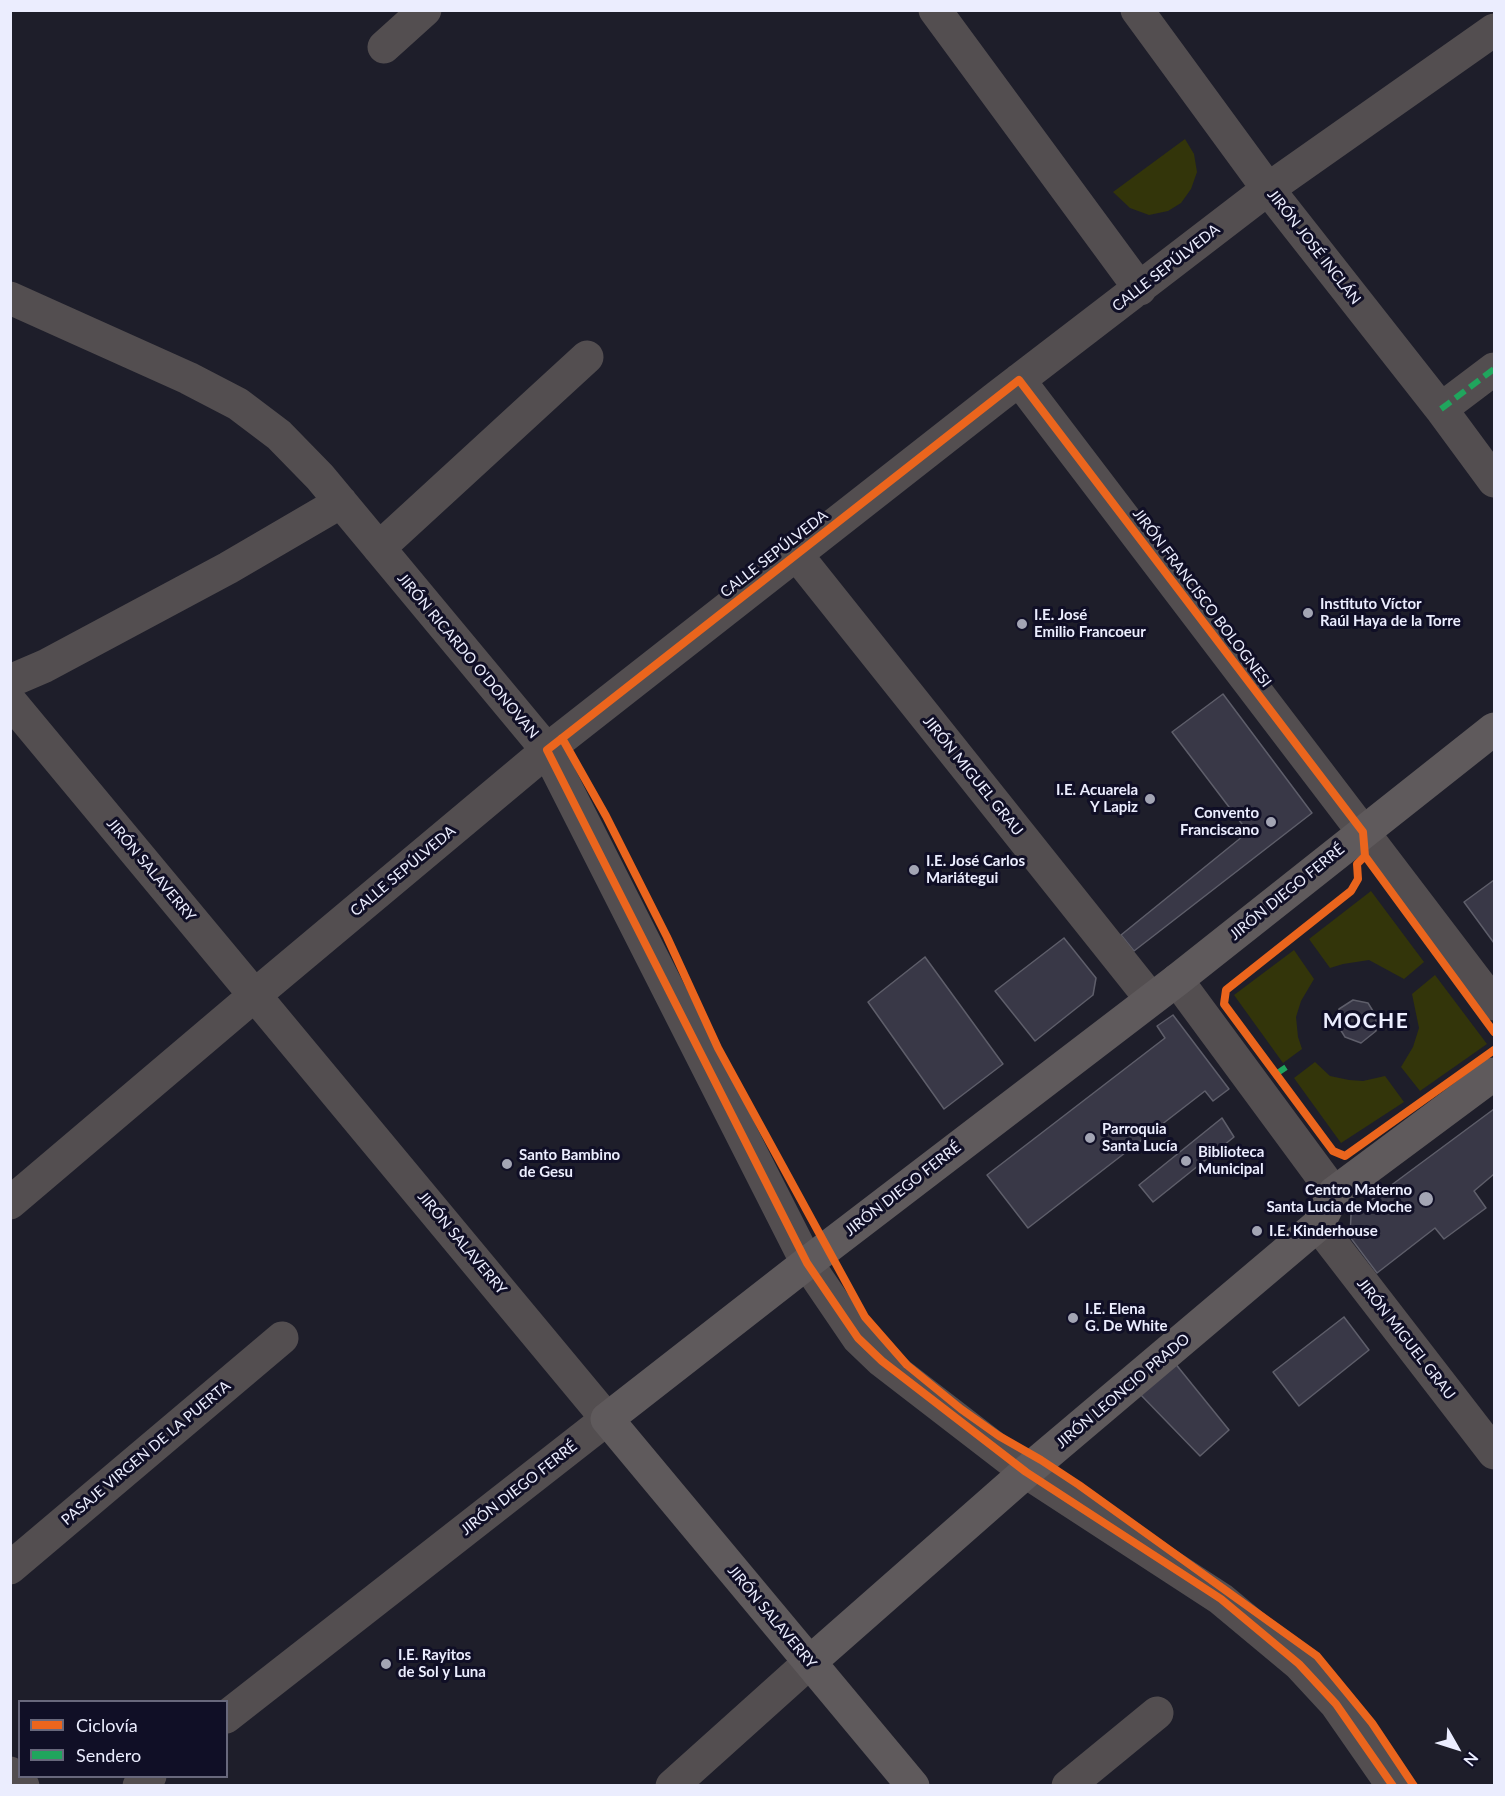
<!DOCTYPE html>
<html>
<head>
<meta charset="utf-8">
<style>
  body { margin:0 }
  #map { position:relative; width:1505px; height:1796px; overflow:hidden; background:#1e1e2a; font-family:Lato,sans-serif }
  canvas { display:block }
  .frame { position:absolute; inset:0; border:12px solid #ebedfe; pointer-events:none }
  .legend { position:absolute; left:18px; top:1700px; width:210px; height:78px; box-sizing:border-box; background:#100f26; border:2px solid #68687c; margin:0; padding:8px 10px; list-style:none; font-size:18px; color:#ebedfe }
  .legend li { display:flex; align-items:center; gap:12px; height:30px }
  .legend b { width:30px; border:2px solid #68687c }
  .north { position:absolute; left:1427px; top:1718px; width:60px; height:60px; -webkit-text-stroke:4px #100f26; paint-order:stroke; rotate:129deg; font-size:16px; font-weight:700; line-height:24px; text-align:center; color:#ebedfe }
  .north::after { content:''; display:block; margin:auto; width:21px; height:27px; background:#ebedfe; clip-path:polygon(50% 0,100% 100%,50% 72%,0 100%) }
</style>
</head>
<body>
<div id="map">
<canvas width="1505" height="1796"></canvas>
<div class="frame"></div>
<ul class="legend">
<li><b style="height:8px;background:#eb651d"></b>Ciclovía</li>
<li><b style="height:8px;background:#20a55d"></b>Sendero</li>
</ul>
<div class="north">N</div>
</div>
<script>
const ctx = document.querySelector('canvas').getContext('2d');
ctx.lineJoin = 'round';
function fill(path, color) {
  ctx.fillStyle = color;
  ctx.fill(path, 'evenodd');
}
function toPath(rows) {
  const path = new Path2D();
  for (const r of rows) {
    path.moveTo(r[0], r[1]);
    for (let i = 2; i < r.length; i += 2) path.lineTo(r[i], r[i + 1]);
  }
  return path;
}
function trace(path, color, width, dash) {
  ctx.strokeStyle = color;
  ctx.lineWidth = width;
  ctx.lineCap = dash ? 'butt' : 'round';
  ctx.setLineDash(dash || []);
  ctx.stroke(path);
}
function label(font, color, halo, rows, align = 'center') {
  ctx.font = font + ' Lato,sans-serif';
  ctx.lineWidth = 6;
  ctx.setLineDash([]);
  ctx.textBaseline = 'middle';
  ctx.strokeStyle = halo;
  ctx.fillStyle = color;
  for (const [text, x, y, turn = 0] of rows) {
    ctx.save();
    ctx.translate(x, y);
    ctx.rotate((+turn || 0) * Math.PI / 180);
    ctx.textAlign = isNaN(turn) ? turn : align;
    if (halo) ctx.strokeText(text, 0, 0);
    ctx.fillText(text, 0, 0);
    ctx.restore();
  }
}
fill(toPath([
  [1185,139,1194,154,1197,172,1191,189,1181,203,1168,211,1149,215,1130,208,1113,192],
  [1371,891,1424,962,1404,979,1369,960,1343,964,1330,968,1309,939],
  [1294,950,1314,979,1301,1001,1296,1017,1298,1037,1302,1049,1283,1063,1234,995],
  [1435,975,1487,1044,1420,1091,1401,1067,1413,1047,1419,1028,1412,994],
  [1315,1062,1330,1076,1349,1080,1363,1081,1385,1076,1404,1102,1341,1143,1294,1078]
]), '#33350a');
const building = toPath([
  [1223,694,1312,813,1134,951,1121,935,1248,832,1172,732,1223,694],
  [1494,880,1494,943,1464,902,1494,880],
  [1064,938,1096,978,1093,995,1035,1041,995,991,1064,938],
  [925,957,1003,1064,944,1109,868,1002,925,957],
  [1353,1000,1368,1003,1376,1016,1376,1031,1361,1043,1345,1037,1337,1024,1339,1009,1353,1000],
  [1173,1015,1229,1089,1213,1101,1205,1091,1028,1228,987,1175,1165,1038,1157,1026,1173,1015],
  [1494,1109,1494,1174,1474,1191,1486,1208,1444,1239,1435,1228,1377,1273,1350,1237,1351,1215,1494,1109],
  [1222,1118,1234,1137,1153,1202,1139,1185,1222,1118],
  [1344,1317,1369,1350,1299,1406,1273,1372,1344,1317],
  [1174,1362,1229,1430,1200,1456,1138,1392,1174,1362]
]);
fill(building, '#393847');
trace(building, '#5e5e6a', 1.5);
trace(toPath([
  [935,10,1140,289],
  [1137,10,1268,189,1441,409,1494,481],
  [384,47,425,10],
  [10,298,188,378,238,404,279,435,320,477,547,750,807,1263,858,1338,882,1361,1026,1472,1221,1599,1299,1664,1336,1704,1393,1786],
  [1019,380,1494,1004],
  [1441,409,1494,369],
  [379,548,587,357],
  [796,554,1151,999],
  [10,681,45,666,228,568,341,502],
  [10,701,607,1419,226,1717],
  [1177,980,1334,1193],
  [10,1203,255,995,562,738,997,397,1268,189,1494,30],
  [1318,1225,1494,1453],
  [10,1568,282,1338],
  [10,1773,23,1786],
  [139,1786,150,1776],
  [672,1786,810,1662],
  [1068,1786,1157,1713]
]), '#534e50', 33);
trace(toPath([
  [810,1662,1026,1472,1318,1225,1334,1193,1494,1074],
  [913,1786,607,1419,807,1263,1177,980,1494,729]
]), '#5f5a5c', 33);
trace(toPath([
  [1441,409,1494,369],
  [1276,1074,1291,1064]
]), '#20a55d', 6, [12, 6]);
trace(toPath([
  [562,738,606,816,667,937,718,1048,865,1317,907,1365,961,1409,999,1436,1041,1460,1079,1485,1317,1656,1372,1723,1414,1786],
  [1365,856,1357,864,1358,879,1351,891,1226,990,1224,1004,1333,1151,1345,1156,1494,1050],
  [1393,1786,1336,1704,1299,1664,1221,1599,1026,1472,882,1361,858,1338,807,1263,547,750,1019,380,1363,832,1365,856,1494,1032]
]), '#eb651d', 8);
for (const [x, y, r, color] of [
  [1308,613,6,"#a3a5b4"],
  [1022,624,6,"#a3a5b4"],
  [1150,799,6,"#a3a5b4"],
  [1271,822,6,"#a3a5b4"],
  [914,870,6,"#a3a5b4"],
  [1090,1138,6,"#a3a5b4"],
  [1186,1161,6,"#a3a5b4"],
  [507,1164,6,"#a3a5b4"],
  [1426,1199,8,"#a3a5b4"],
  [1257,1231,6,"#a3a5b4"],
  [1073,1318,6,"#a3a5b4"],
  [386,1664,6,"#a3a5b4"]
]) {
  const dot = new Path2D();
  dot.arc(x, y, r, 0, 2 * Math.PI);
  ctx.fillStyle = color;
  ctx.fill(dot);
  trace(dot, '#100f26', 2);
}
label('15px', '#ebedfe', '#100f26', [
  ["JIRÓN JOSÉ INCLÁN",1314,247,52],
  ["CALLE SEPÚLVEDA",1166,268,-38],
  ["CALLE SEPÚLVEDA",774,554,-38],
  ["JIRÓN FRANCISCO BOLOGNESI",1202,598,53],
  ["JIRÓN RICARDO O'DONOVAN",468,656,50],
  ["JIRÓN MIGUEL GRAU",973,776,51],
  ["JIRÓN SALAVERRY",151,870,50],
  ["CALLE SEPÚLVEDA",403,871,-40],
  ["JIRÓN DIEGO FERRÉ",1287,892,-39],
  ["JIRÓN DIEGO FERRÉ",903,1189,-38],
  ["JIRÓN SALAVERRY",462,1243,50],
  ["JIRÓN MIGUEL GRAU",1406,1339,52],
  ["JIRÓN LEONCIO PRADO",1123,1391,-40],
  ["PASAJE VIRGEN DE LA PUERTA",146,1453,-40],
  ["JIRÓN DIEGO FERRÉ",519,1488,-38],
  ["JIRÓN SALAVERRY",772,1617,50]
]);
label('bold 15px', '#ebedfe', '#100f26', [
  ["Instituto Víctor",1320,604],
  ["Raúl Haya de la Torre",1320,621],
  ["I.E. José",1034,615],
  ["Emilio Francoeur",1034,632],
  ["I.E. Acuarela",1138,790,"right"],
  ["Y Lapiz",1138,807,"right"],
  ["Convento",1259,813,"right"],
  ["Franciscano",1259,830,"right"],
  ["I.E. José Carlos",926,861],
  ["Mariátegui",926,878],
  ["Parroquia",1102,1129],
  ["Santa Lucía",1102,1146],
  ["Biblioteca",1198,1152],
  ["Municipal",1198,1169],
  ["Santo Bambino",519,1155],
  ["de Gesu",519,1172],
  ["Centro Materno",1412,1190,"right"],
  ["Santa Lucia de Moche",1412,1207,"right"],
  ["I.E. Kinderhouse",1269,1231],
  ["I.E. Elena",1085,1309],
  ["G. De White",1085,1326],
  ["I.E. Rayitos",398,1655],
  ["de Sol y Luna",398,1672]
], 'left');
ctx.letterSpacing = '1.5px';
label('bold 21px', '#ebedfe', '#100f26', [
  ["MOCHE",1366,1021]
]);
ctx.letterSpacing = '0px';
</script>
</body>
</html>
